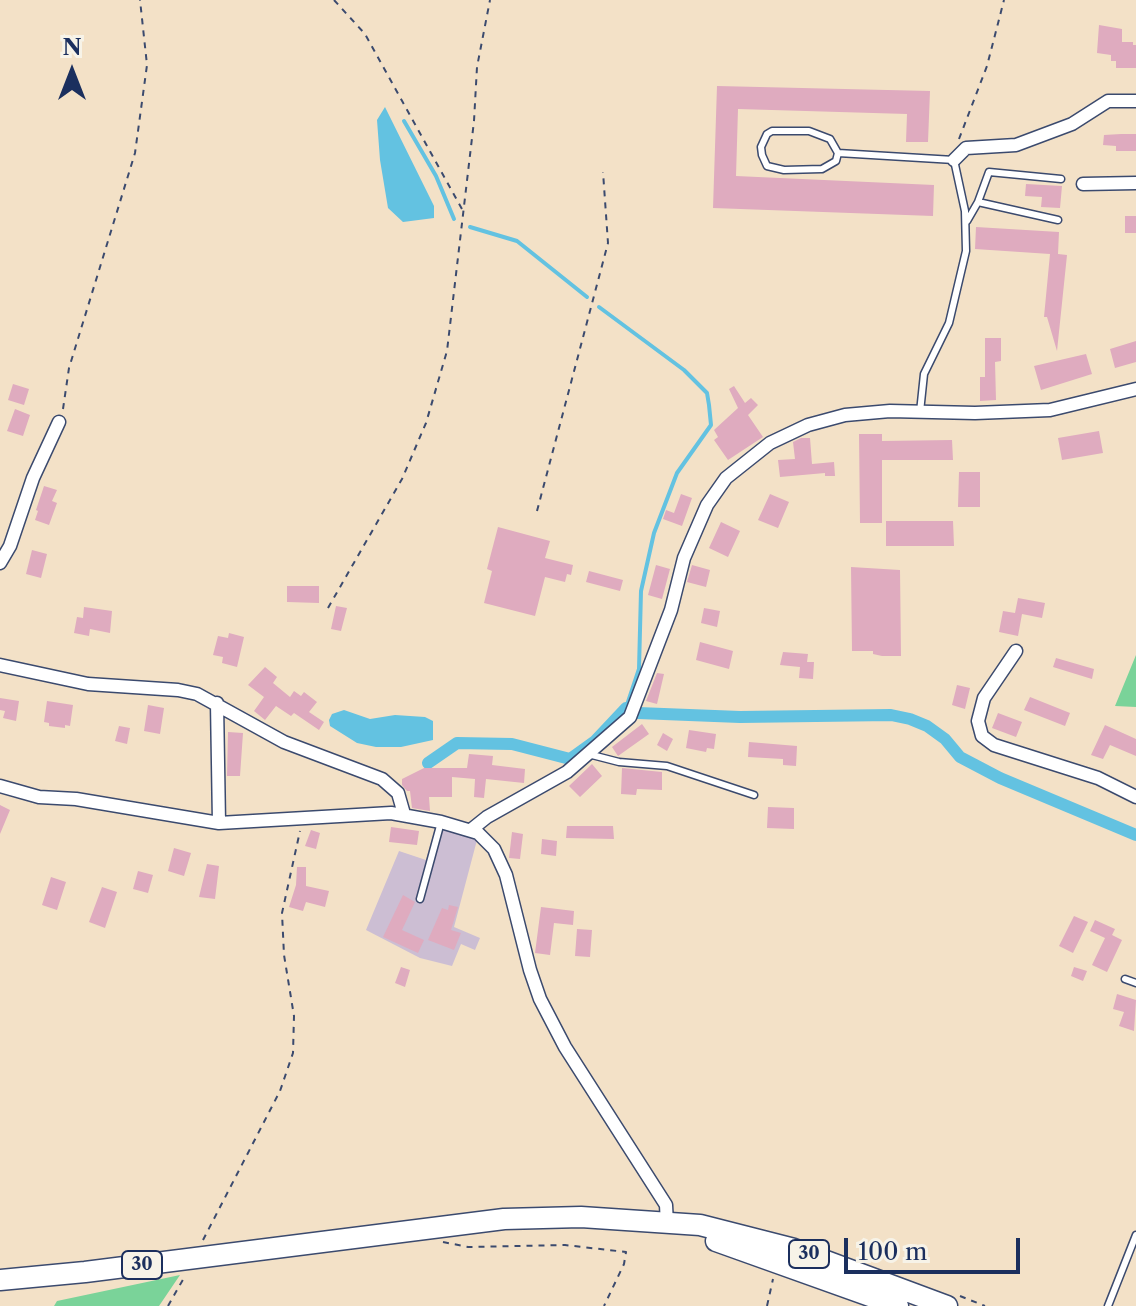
<!DOCTYPE html>
<html>
<head>
<meta charset="utf-8">
<style>
  body { margin:0 }
  #map { position:relative; width:1136px; height:1306px; overflow:hidden; background:#f3e1c7; font-family:"Libre Caslon Text",serif }
  canvas { display:block }
  .north { position:absolute; left:32px; top:32px; width:80px; height:80px; -webkit-text-stroke:6px #f7f3e8; paint-order:stroke; rotate:0deg; font-size:22px; font-weight:700; line-height:32px; text-align:center; color:#1b2f5e }
  .north::after { content:''; display:block; margin:auto; width:28px; height:36px; background:#1b2f5e; clip-path:polygon(50% 0,100% 100%,50% 72%,0 100%) }
  .scale { position:absolute; left:844px; top:1238px; width:176px; height:36px; box-sizing:border-box; border:4px solid #1b2f5e; border-top:0; padding-left:10px; font-size:24px; line-height:28px; white-space:nowrap; color:#1b2f5e; -webkit-text-stroke:6px #f7f3e8; paint-order:stroke }
</style>
</head>
<body>
<div id="map">
<canvas width="1136" height="1306"></canvas>
<div class="north">N</div>
<div class="scale">100 m</div>
</div>
<script>
const ctx = document.querySelector('canvas').getContext('2d');
ctx.lineJoin = 'round';
function fill(path, color) {
  ctx.fillStyle = color;
  ctx.fill(path, 'evenodd');
}
function toPath(rows) {
  const path = new Path2D();
  for (const r of rows) {
    path.moveTo(r[0], r[1]);
    for (let i = 2; i < r.length; i += 2) path.lineTo(r[i], r[i + 1]);
  }
  return path;
}
function trace(path, color, width, dash) {
  ctx.strokeStyle = color;
  ctx.lineWidth = width;
  ctx.lineCap = dash ? 'butt' : 'round';
  ctx.setLineDash(dash || []);
  ctx.stroke(path);
}
function label(font, color, halo, rows, align = 'center') {
  ctx.font = font + ' "Libre Caslon Text",serif';
  ctx.lineWidth = 6;
  ctx.setLineDash([]);
  ctx.textBaseline = 'middle';
  ctx.strokeStyle = halo;
  ctx.fillStyle = color;
  for (const [text, x, y, turn = 0] of rows) {
    ctx.save();
    ctx.translate(x, y);
    ctx.rotate((+turn || 0) * Math.PI / 180);
    ctx.textAlign = isNaN(turn) ? turn : align;
    if (halo) ctx.strokeText(text, 0, 0);
    ctx.fillText(text, 0, 0);
    ctx.restore();
  }
}
fill(toPath([
  [436,825,477,840,454,927,480,938,475,950,461,944,452,966,420,958,366,930,399,851,426,860]
]), '#ccbed3');
fill(toPath([
  [1136,655,1136,707,1115,706],
  [180,1275,159,1306,54,1306,57,1301]
]), '#7ad399');
fill(toPath([
  [385,107,434,206,434,218,403,222,388,208,380,160,377,120],
  [344,710,370,719,395,715,425,717,433,721,433,740,401,747,376,747,357,743,330,726,329,720,332,714]
]), '#63c2e1');
trace(toPath([
  [404,121,436,176,454,219],
  [470,227,517,241,587,297],
  [599,307,684,370,707,393,709,405,711,425,677,473,654,533,641,591,639,669,626,708]
]), '#63c2e1', 4);
trace(toPath([
  [638,713,740,717,891,715,910,719,927,726,945,739,960,757,1000,778,1136,835],
  [428,763,457,743,512,744,570,759,595,741,626,708]
]), '#63c2e1', 12);
fill(toPath([
  [1099,25,1122,29,1122,42,1133,42,1133,45,1136,45,1136,68,1116,68,1116,61,1111,61,1111,55,1097,53],
  [717,86,930,91,928,142,906,142,907,114,738,109,736,176,934,185,933,216,713,208],
  [1121,134,1136,134,1136,151,1116,151,1116,146,1103,145,1104,135],
  [1026,184,1062,186,1060,208,1041,207,1042,197,1025,196],
  [1125,216,1136,216,1136,233,1125,233],
  [976,227,1059,232,1058,254,1067,255,1057,351,1047,317,1044,317,1050,254,975,249],
  [985,338,1001,338,1001,361,995,362,996,400,980,401,980,377,985,377],
  [1136,341,1136,362,1115,368,1110,349],
  [1086,354,1092,374,1041,390,1034,366],
  [13,384,29,389,24,405,8,400],
  [734,386,745,403,751,398,758,405,748,415,763,437,728,460,714,440,718,437,714,430,738,408,729,389],
  [15,409,30,415,23,436,7,431],
  [1099,431,1103,453,1062,460,1058,438],
  [859,434,882,434,882,441,952,440,953,460,882,460,882,523,860,523],
  [801,438,810,438,812,464,834,462,835,476,825,476,825,473,780,477,778,460,795,459,793,442],
  [959,472,980,472,980,507,958,507],
  [44,486,57,490,52,501,57,503,49,525,35,520,38,511,36,510],
  [681,494,692,498,682,526,663,519,666,510,674,513],
  [770,494,789,502,778,528,758,520],
  [886,521,953,521,954,546,886,546],
  [721,522,740,531,728,557,709,548],
  [498,527,550,541,545,558,573,565,571,575,567,574,565,582,545,577,535,616,484,603,492,571,487,569],
  [32,550,47,554,41,578,26,574],
  [656,565,670,569,662,599,648,595],
  [692,565,710,570,706,587,687,582],
  [851,567,900,570,901,656,882,656,873,654,873,651,852,651],
  [589,571,623,580,620,591,586,582],
  [287,586,319,586,319,603,287,602],
  [1018,598,1045,603,1042,618,1022,614,1018,636,999,632,1003,611,1015,613],
  [336,606,347,608,341,631,331,629],
  [84,607,112,611,110,633,90,629,89,636,74,633,77,617,83,618],
  [704,608,720,611,717,627,701,623],
  [229,633,244,637,237,667,222,663,223,657,213,655,218,636,228,638],
  [700,642,733,651,729,669,696,660],
  [783,652,808,654,807,662,814,662,813,679,799,678,800,667,780,665],
  [1056,658,1094,669,1092,679,1053,667],
  [265,667,277,677,273,683,290,697,294,691,301,696,304,692,317,702,309,712,324,722,319,730,294,713,291,716,276,706,265,720,254,711,264,697,248,685],
  [657,673,664,674,657,704,646,701],
  [957,685,970,688,965,709,952,705],
  [1030,697,1070,713,1065,726,1024,710],
  [0,698,19,701,16,721,3,718,5,711,0,710],
  [47,701,73,705,70,726,65,725,65,728,49,726,49,723,44,722],
  [148,705,164,708,160,734,144,731],
  [998,713,1022,722,1016,737,992,728],
  [642,724,649,734,618,756,612,747],
  [1105,725,1136,739,1136,756,1110,745,1103,759,1091,755],
  [119,726,130,728,127,744,115,741],
  [689,730,716,734,714,749,707,748,706,752,686,748],
  [228,732,243,733,240,776,227,776],
  [663,733,673,739,667,751,657,745],
  [749,742,797,746,796,766,783,765,783,759,748,757],
  [469,754,493,756,492,765,525,769,524,783,486,779,484,798,474,797,475,779,452,777,452,797,429,797,430,811,412,808,410,791,407,791,402,785,402,779,424,768,467,768],
  [592,764,602,776,580,797,569,786],
  [622,768,662,772,662,790,637,789,636,795,621,794],
  [0,805,10,810,0,834],
  [768,807,794,808,794,829,767,828],
  [567,826,613,826,614,839,566,838],
  [391,827,419,831,417,845,389,842],
  [311,830,320,833,316,849,305,846],
  [512,832,523,834,520,859,509,858],
  [542,839,557,841,556,856,541,854],
  [174,848,191,853,184,876,168,871],
  [207,864,219,866,215,899,199,897],
  [297,867,306,867,306,886,329,891,325,907,306,902,303,911,289,907,296,885],
  [138,871,153,875,148,893,133,889],
  [51,877,66,882,57,910,42,905],
  [102,887,117,892,105,928,89,922],
  [403,895,415,902,402,930,424,940,418,953,383,937],
  [449,905,458,907,451,930,461,933,454,950,428,940,442,908,448,910],
  [541,907,574,911,573,925,554,923,550,955,535,953],
  [1074,916,1088,922,1073,953,1059,946],
  [1095,920,1115,929,1112,935,1122,940,1107,972,1092,965,1105,938,1090,931],
  [577,929,592,930,590,957,575,956],
  [401,967,410,970,405,987,395,983],
  [1074,967,1087,971,1083,981,1071,976],
  [1117,994,1136,1000,1134,1031,1119,1026,1124,1012,1113,1009]
]), '#dfabbf');
const service = toPath([
  [838,153,836,161,822,169,784,170,767,166,762,155,761,147,767,134,772,131,809,131,830,139,838,153,954,160,965,211,966,251,949,323,924,374,920,412],
  [978,202,1058,220],
  [967,221,978,202,989,172,1061,179],
  [588,754,619,762,667,766,754,795],
  [420,899,441,822],
  [1125,979,1136,983],
  [1108,1306,1136,1235]
]);
const minor = toPath([
  [954,160,966,148,1016,145,1072,124,1108,101,1136,101],
  [1083,184,1136,183],
  [0,563,10,546,33,478,59,422],
  [1016,651,984,698,978,721,982,736,994,745,1098,778,1136,797],
  [0,665,88,684,178,690,197,694,284,742,382,779,398,793,404,814],
  [217,703,219,823],
  [0,786,39,797,76,799,219,823,391,813,441,822,478,833,494,849,506,875,530,970,540,999,565,1047,666,1205,667,1224],
  [472,829,487,817,567,772,630,717,671,610,684,558,707,505,726,478,770,443,808,425,845,415,890,411,975,413,1050,410,1136,389]
]);
const primary = toPath([
  [716,1241,898,1306],
  [0,1280,85,1272,504,1219,581,1217,700,1225,794,1249,947,1306]
]);
trace(service, '#3b4a6e', 9);
trace(minor, '#3b4a6e', 15);
trace(primary, '#3b4a6e', 23);
trace(toPath([
  [334,0,365,34,462,209],
  [959,139,987,66,1004,0],
  [63,409,69,368,135,153,147,65,140,0],
  [537,511,608,243,603,172],
  [328,608,402,479,426,423,447,351,474,121,477,67,490,0],
  [203,1240,280,1091,293,1053,294,1016,284,955,282,913,300,831],
  [443,1242,468,1247,565,1245,626,1252,624,1264,604,1306],
  [960,1296,985,1306],
  [168,1306,185,1276],
  [767,1306,773,1279]
]), '#3b4a6e', 2, [6, 6]);
trace(service, '#fff', 6);
trace(minor, '#fff', 12);
trace(primary, '#fff', 20);
for (const [x, y, w] of [
  [809,1254,40],
  [142,1265,40]
]) {
  const box = new Path2D();
  box.roundRect(x - w / 2, y - 14, w, 28, 6);
  ctx.fillStyle = '#f7f3e8';
  ctx.fill(box);
  trace(box, '#1b2f5e', 2);
}
label('bold 18px', '#1b2f5e', null, [
  ["30",809,1254],
  ["30",142,1265]
]);
</script>
</body>
</html>
